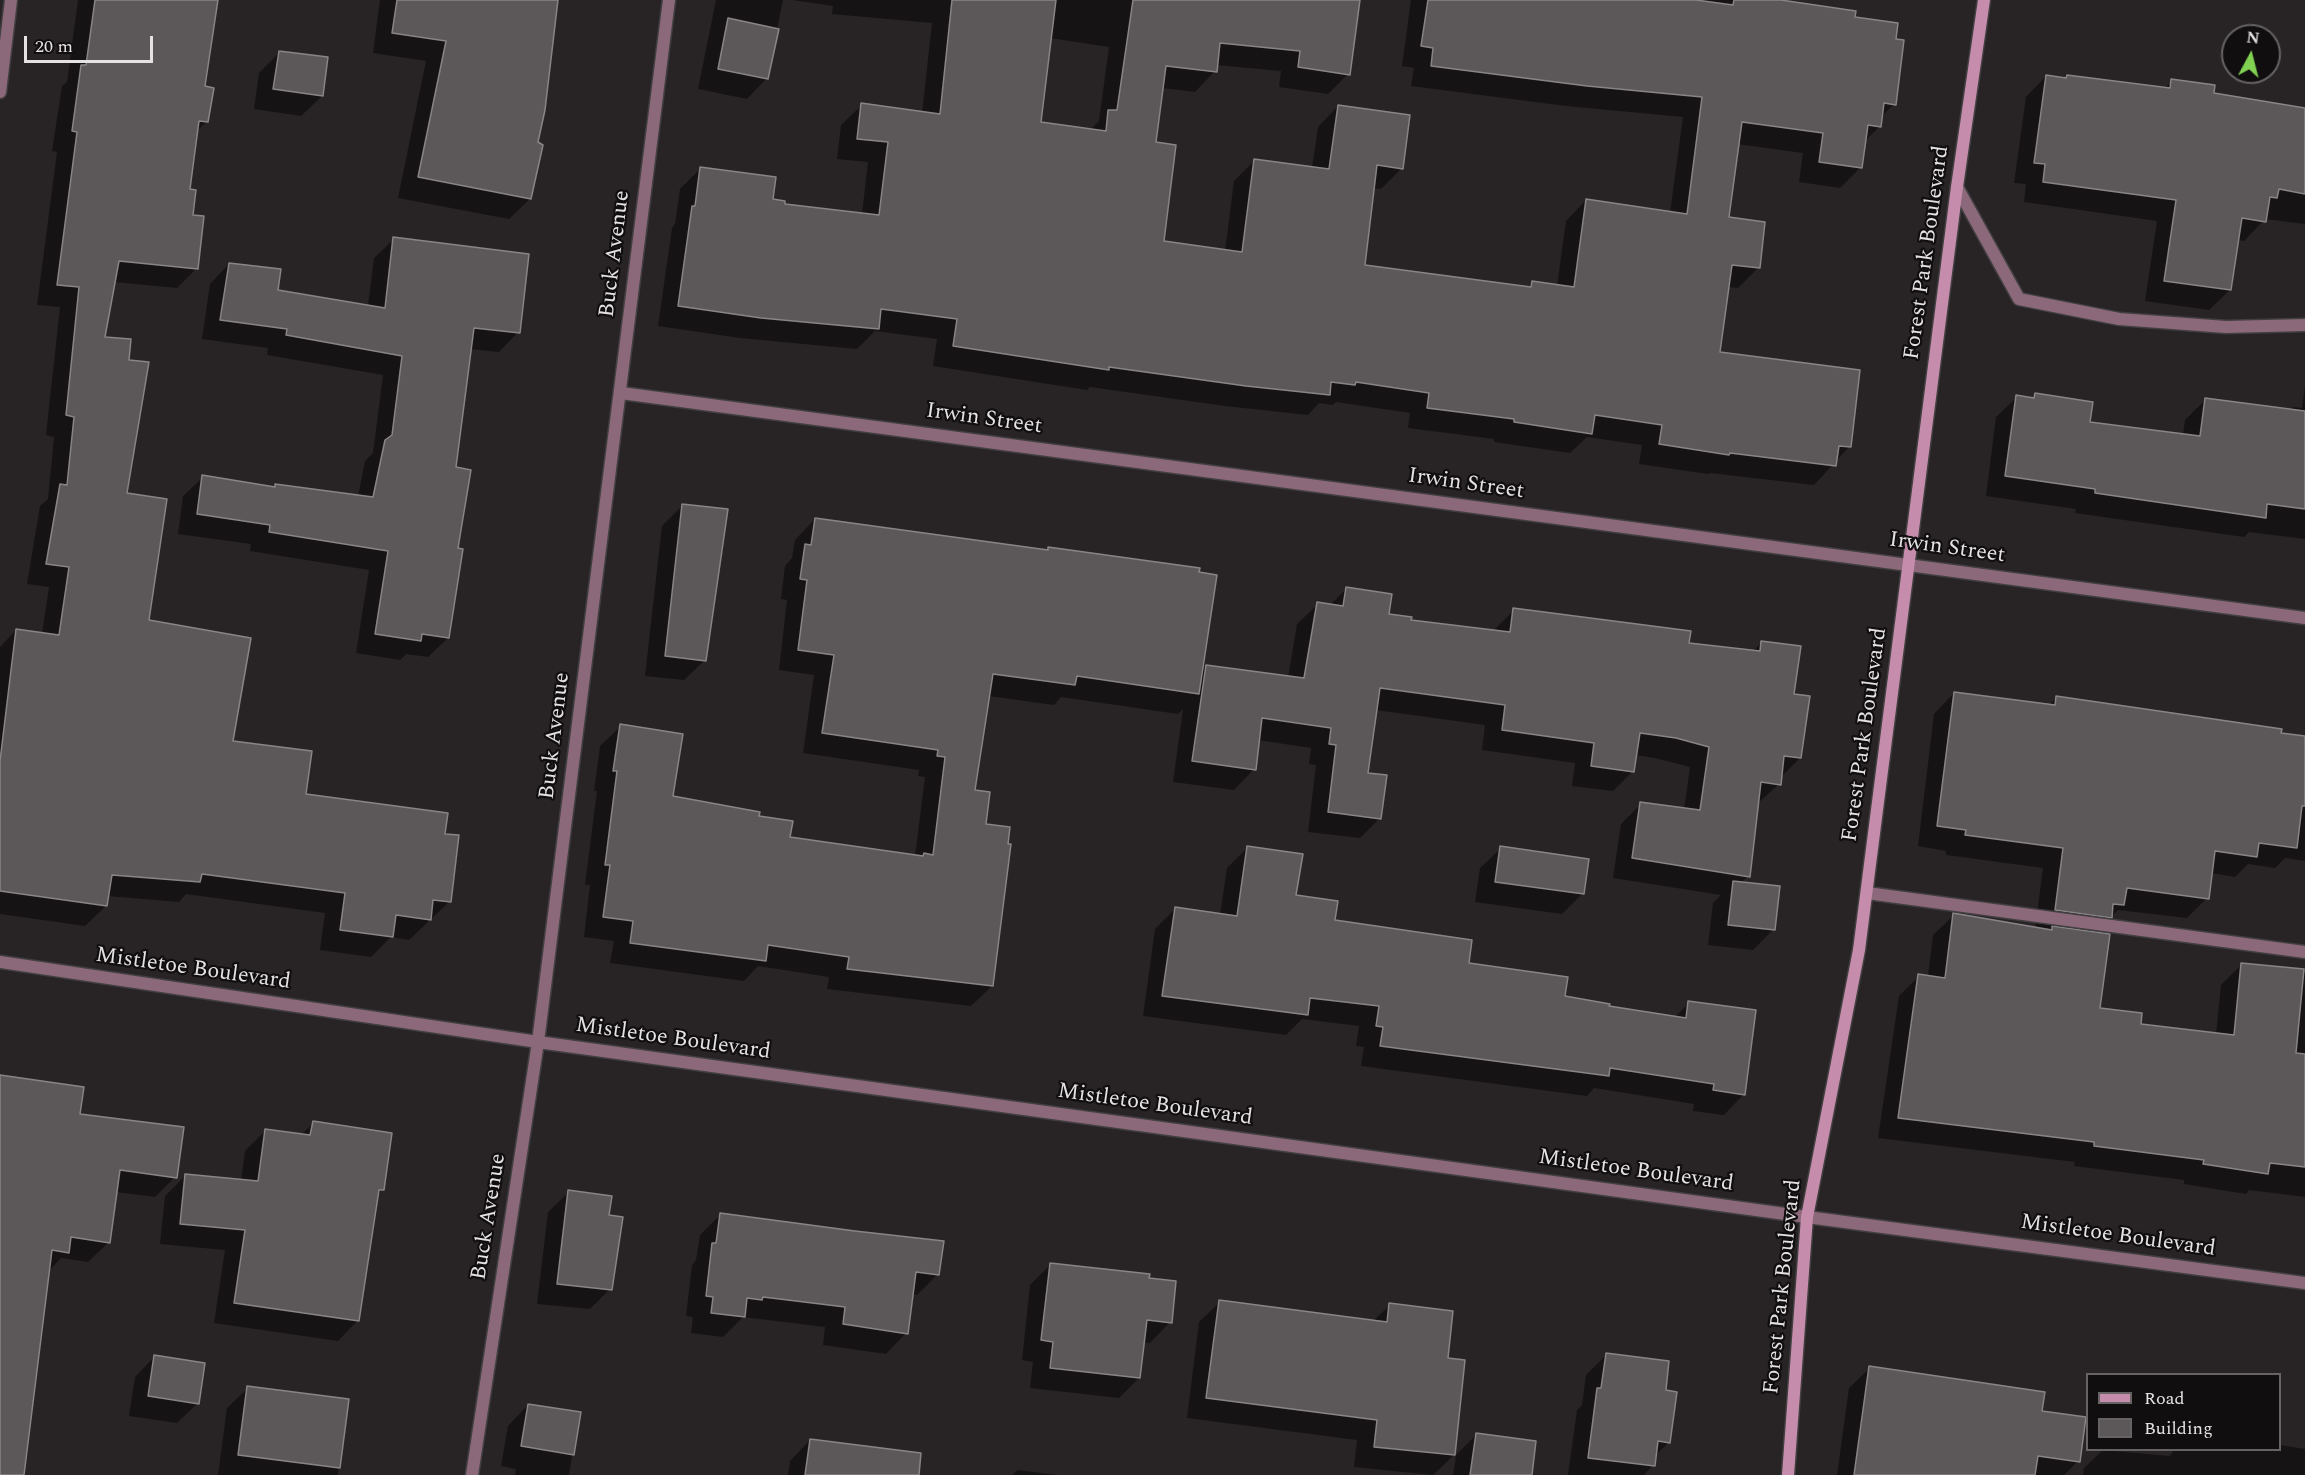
<!DOCTYPE html>
<html>
<head>
<meta charset="utf-8">
<style>
  body { margin:0 }
  #map { position:relative; width:2305px; height:1475px; overflow:hidden; background:#282426; font-family:Spectral,serif }
  canvas { display:block }
  .legend { position:absolute; left:2086px; top:1373px; width:195px; height:78px; box-sizing:border-box; background:#100e0f; border:2px solid #656364; margin:0; padding:8px 10px; list-style:none; font-size:18px; color:#e5e2e3 }
  .legend li { display:flex; align-items:center; gap:12px; height:30px }
  .legend b { width:30px; border:2px solid #656364 }
  .north { position:absolute; left:2221px; top:24px; width:60px; height:60px; box-sizing:border-box; background:#100e0f; border:2px solid #656364; border-radius:50%; rotate:7deg; font-size:16px; font-weight:700; line-height:24px; text-align:center; color:#e5e2e3 }
  .north::after { content:''; display:block; margin:auto; width:21px; height:27px; background:#80d051; clip-path:polygon(50% 0,100% 100%,50% 72%,0 100%) }
  .scale { position:absolute; left:24px; top:36px; width:129px; height:27px; box-sizing:border-box; border:3px solid #e5e2e3; border-top:0; padding-left:8px; font-size:18px; line-height:21px; white-space:nowrap; color:#e5e2e3; -webkit-text-stroke:4px #100e0f; paint-order:stroke }
</style>
</head>
<body>
<div id="map">
<canvas width="2305" height="1475"></canvas>
<ul class="legend">
<li><b style="height:8px;background:#c58dab"></b>Road</li>
<li><b style="height:16px;background:#5c585a"></b>Building</li>
</ul>
<div class="north">N</div>
<div class="scale">20 m</div>
</div>
<script>
const ctx = document.querySelector('canvas').getContext('2d');
ctx.lineJoin = 'round';
function fill(path, color) {
  ctx.fillStyle = color;
  ctx.fill(path, 'evenodd');
}
function toPath(rows) {
  const path = new Path2D();
  for (const r of rows) {
    path.moveTo(r[0], r[1]);
    for (let i = 2; i < r.length; i += 2) path.lineTo(r[i], r[i + 1]);
  }
  return path;
}
function trace(path, color, width, dash) {
  ctx.strokeStyle = color;
  ctx.lineWidth = width;
  ctx.lineCap = dash ? 'butt' : 'round';
  ctx.setLineDash(dash || []);
  ctx.stroke(path);
}
function label(font, color, halo, rows, align = 'center') {
  ctx.font = font + ' Spectral,serif';
  ctx.lineWidth = 4.5;
  ctx.setLineDash([]);
  ctx.textBaseline = 'middle';
  ctx.strokeStyle = halo;
  ctx.fillStyle = color;
  for (const [text, x, y, turn = 0] of rows) {
    ctx.save();
    ctx.translate(x, y);
    ctx.rotate((+turn || 0) * Math.PI / 180);
    ctx.textAlign = isNaN(turn) ? turn : align;
    if (halo) ctx.strokeText(text, 0, 0);
    ctx.fillText(text, 0, 0);
    ctx.restore();
  }
}
fill(toPath([
  [78,0,216,0,203,88,207,121,196,132,188,190,197,268,177,288,114,282,103,338,126,495,147,622,232,743,305,795,443,835,449,902,409,940,391,937,371,957,320,950,325,913,186,894,179,902,107,896,106,906,85,926,0,914,0,647,16,630,42,634,49,587,27,584,40,506,48,499,54,437,46,435,60,307,37,305,57,152,52,151,62,86,67,82],
  [380,0,557,0,530,199,509,219,398,198,426,61,373,53],
  [716,0,783,0,767,78,747,99,698,89],
  [792,0,1358,0,1348,74,1328,94,1279,87,1281,71,1216,65,1215,71,1195,92,1162,88,1154,144,1163,242,1225,251,1234,181,1255,160,1312,168,1318,127,1338,106,1402,168,1381,189,1372,188,1363,266,1527,288,1533,283,1557,286,1566,221,1586,200,1670,213,1683,117,1566,106,1411,86,1414,68,1402,66,1411,0,1771,0,1854,19,1895,40,1894,104,1881,117,1880,126,1864,142,1860,168,1840,188,1799,182,1803,153,1737,144,1728,219,1758,268,1738,288,1728,287,1718,354,1849,447,1814,485,1710,473,1708,474,1639,464,1642,445,1587,437,1570,453,1494,442,1494,439,1408,428,1410,413,1336,402,1333,405,1319,403,1308,415,1225,406,1090,387,1087,390,933,366,937,339,875,331,857,349,740,338,658,326,672,228,675,224,680,189,701,168,783,205,862,214,868,162,837,159,841,125,862,105,922,113,932,23,832,14,833,6],
  [1050,38,1109,47,1099,121,1090,130,1039,124],
  [280,52,322,96,301,116,254,109,259,73],
  [2046,76,2065,79,2067,77,2164,89,2172,81,2212,95,2305,109,2305,224,2265,219,2244,241,2237,240,2230,290,2209,310,2145,301,2157,221,2024,202,2026,184,2014,183,2026,97],
  [394,239,518,332,499,352,470,349,455,468,456,550,448,638,428,657,406,654,400,660,356,653,369,570,250,551,251,544,178,534,183,496,203,477,274,488,276,486,358,497,365,461,373,453,383,375,267,355,268,348,202,339,210,284,229,264,276,292,368,306,374,258],
  [2305,386,2305,539,2249,532,2244,537,2075,513,2076,509,1986,496,1996,417,2017,397,2032,399,2035,395,2088,423,2183,435,2185,420,2205,400,2290,410,2293,407,2302,408],
  [683,505,705,660,684,680,645,676,662,526],
  [815,519,1047,551,1049,549,1201,671,1206,666,1288,678,1297,624,1318,604,1330,605,1347,588,1387,615,1409,621,1494,630,1514,610,1687,644,1752,652,1761,643,1792,696,1800,758,1780,778,1779,784,1757,804,1748,876,1741,883,1773,930,1753,950,1708,945,1713,903,1721,895,1613,878,1621,824,1641,804,1684,810,1690,767,1655,758,1635,755,1633,771,1613,791,1572,786,1575,763,1482,750,1485,725,1376,710,1367,774,1380,818,1360,838,1308,832,1316,765,1309,764,1311,748,1258,740,1254,769,1234,790,1173,782,1183,709,1178,714,1061,697,1054,705,988,696,973,792,985,826,992,986,971,1006,827,989,829,977,758,966,744,981,610,963,614,941,584,937,590,885,585,885,597,791,594,791,600,746,621,726,671,798,757,817,789,838,915,856,925,777,918,776,919,770,803,753,814,675,779,670,787,600,781,599,785,566,792,558,795,540],
  [1954,693,2048,706,2057,697,2305,736,2305,861,2285,858,2275,868,2248,864,2235,877,2211,873,2207,898,2187,918,2118,910,2094,933,2099,1009,2139,1025,2216,1035,2221,985,2241,965,2305,973,2305,1197,2249,1190,2246,1194,2184,1184,2184,1180,2074,1166,2075,1162,1878,1138,1899,996,1919,976,1928,977,1933,935,1954,915,2035,929,2043,868,1946,855,1946,851,1918,846,1934,714],
  [1247,848,1295,896,1334,922,1564,997,1608,1007,1674,1018,1689,1003,1744,1094,1724,1115,1693,1111,1694,1104,1594,1088,1587,1096,1361,1066,1364,1047,1356,1046,1359,1026,1302,1019,1286,1035,1143,1016,1155,929,1175,909,1220,915,1227,868],
  [1501,848,1583,893,1562,914,1475,902,1480,868],
  [0,1076,78,1115,175,1177,155,1197,116,1192,109,1242,88,1262,61,1258,48,1272,23,1475,0,1475],
  [313,1123,383,1189,377,1196,358,1320,338,1341,214,1323,225,1250,160,1244,165,1196,186,1175,241,1181,245,1151,266,1130,301,1135],
  [569,1192,608,1216,610,1289,590,1309,537,1304,548,1212],
  [721,1214,938,1274,917,1295,912,1294,906,1333,886,1354,823,1345,825,1327,743,1317,723,1337,691,1333,693,1317,686,1316,692,1265,696,1260,700,1235],
  [1051,1264,1147,1280,1170,1322,1150,1343,1143,1342,1139,1378,1119,1398,1030,1388,1033,1362,1022,1360,1030,1285],
  [1220,1302,1373,1321,1390,1305,1447,1360,1454,1455,1433,1475,1354,1467,1357,1440,1187,1418,1199,1322],
  [1606,1355,1664,1391,1669,1442,1655,1456,1653,1465,1644,1475,1568,1475,1577,1410,1582,1405,1586,1375],
  [155,1356,198,1403,177,1423,129,1416,135,1377],
  [1870,1368,2040,1412,2078,1461,2064,1475,1837,1475,1849,1388],
  [248,1388,347,1400,338,1475,218,1475,227,1408],
  [528,1405,579,1413,569,1475,515,1475,516,1469,501,1466,508,1426],
  [1476,1435,1531,1475,1453,1475,1456,1455],
  [810,1440,866,1475,788,1475,790,1461],
  [2280,1445,2305,1449,2305,1475,2083,1475,2084,1468,2103,1450,2170,1456,2174,1450,2280,1450],
  [1018,1470,1057,1475,1012,1475]
]), '#0007');
const building = toPath([
  [95,0,218,0,205,86,214,88,208,122,199,121,190,189,196,190,193,215,204,216,198,269,119,261,105,337,131,339,129,360,149,362,127,493,167,499,149,620,251,638,233,741,312,751,306,794,448,813,445,834,459,835,451,902,433,900,431,920,396,915,393,937,340,930,345,893,202,874,200,882,112,875,107,906,0,891,0,761,16,629,59,635,69,567,46,564,60,484,67,485,74,417,66,415,79,287,57,285,77,132,72,131,81,65,86,65,95,0],
  [397,0,558,0,545,110,538,142,543,145,531,199,418,177,446,41,392,33,397,0],
  [952,0,1056,0,1041,122,1106,131,1108,110,1117,110,1133,0,1360,0,1350,75,1298,67,1300,51,1220,43,1217,72,1166,66,1156,142,1176,145,1164,241,1242,252,1254,159,1329,169,1338,105,1410,115,1403,169,1377,165,1365,265,1531,287,1532,281,1574,287,1586,199,1687,214,1702,97,1587,86,1431,66,1433,48,1421,46,1428,0,1696,0,1733,5,1734,0,1781,0,1856,11,1855,17,1898,23,1896,39,1904,40,1896,105,1884,103,1881,127,1868,125,1862,168,1819,162,1823,133,1742,122,1729,217,1765,222,1760,268,1732,265,1720,352,1860,370,1851,447,1839,446,1836,466,1730,453,1729,455,1659,444,1662,425,1595,415,1592,434,1514,422,1514,419,1427,408,1429,393,1356,382,1355,385,1331,382,1330,395,1246,386,1109,367,1109,370,953,346,957,319,881,309,879,329,761,318,678,306,692,206,695,206,700,167,776,177,773,199,785,201,785,204,879,215,888,142,857,139,861,103,940,114,952,0],
  [728,18,779,29,768,79,718,69,728,18],
  [279,51,328,57,323,96,273,89,279,51],
  [2046,75,2066,78,2067,75,2170,88,2171,79,2215,85,2214,93,2305,108,2305,194,2279,189,2277,198,2270,197,2266,222,2242,218,2231,290,2164,281,2176,200,2043,182,2045,164,2034,163,2046,75],
  [393,237,529,254,520,333,474,328,456,467,471,470,458,548,463,549,449,638,422,634,421,641,375,634,388,551,269,532,270,525,197,514,202,475,275,487,275,484,373,497,385,440,392,435,402,356,286,335,287,329,220,320,229,263,281,269,278,290,385,308,393,237],
  [2035,393,2093,402,2090,422,2200,436,2205,398,2305,411,2305,509,2267,504,2266,518,2095,493,2095,489,2005,476,2016,395,2034,398,2035,393],
  [682,504,728,509,706,661,665,656,682,504],
  [815,518,1048,550,1048,547,1200,568,1199,572,1217,575,1199,694,1077,676,1075,685,993,674,975,790,990,792,986,824,1010,827,1008,844,1011,844,993,986,847,969,849,957,768,945,766,961,630,943,633,921,603,917,610,865,605,865,617,771,613,771,620,724,683,734,673,796,760,812,759,816,793,821,790,837,923,856,924,853,933,855,945,757,937,756,938,750,822,733,834,655,798,650,807,580,800,579,805,544,811,545,815,518],
  [1346,587,1392,594,1389,614,1412,617,1411,620,1510,632,1513,608,1691,631,1689,643,1760,651,1761,641,1801,646,1794,694,1810,696,1801,758,1784,756,1781,785,1761,782,1750,877,1632,858,1640,802,1700,810,1709,747,1676,738,1640,733,1634,772,1591,766,1594,743,1502,730,1505,705,1380,688,1368,773,1387,775,1381,819,1328,812,1336,745,1329,744,1331,728,1262,718,1256,770,1192,761,1206,665,1304,678,1317,602,1343,606,1346,587],
  [1954,692,2055,705,2056,696,2282,729,2281,733,2305,736,2305,806,2302,806,2297,848,2259,843,2257,857,2215,851,2209,899,2127,888,2124,905,2113,904,2112,918,2055,910,2063,848,1965,835,1966,830,1937,826,1954,692],
  [1247,846,1303,854,1296,895,1338,901,1335,920,1472,940,1469,963,1568,977,1565,996,1610,1004,1609,1006,1686,1018,1688,1001,1756,1010,1745,1095,1713,1090,1714,1084,1610,1068,1609,1076,1380,1046,1383,1027,1376,1026,1379,1006,1310,998,1308,1015,1162,996,1175,907,1237,916,1247,846],
  [1500,846,1589,859,1584,894,1495,882,1500,846],
  [1733,881,1780,886,1775,930,1728,925,1733,881],
  [1953,913,2052,930,2052,926,2110,934,2100,1008,2142,1013,2141,1024,2234,1035,2241,963,2304,969,2296,1053,2305,1054,2305,1167,2270,1163,2268,1174,2203,1164,2204,1160,2094,1146,2094,1142,1898,1118,1918,974,1945,978,1953,913],
  [0,1075,84,1087,80,1114,184,1127,177,1178,120,1170,110,1243,71,1237,69,1253,52,1250,24,1475,0,1475,0,1075],
  [313,1121,392,1133,384,1190,379,1190,359,1321,234,1303,245,1230,180,1224,185,1174,258,1181,265,1129,310,1135,313,1121],
  [568,1190,612,1196,609,1215,623,1217,612,1290,557,1284,568,1190],
  [720,1213,855,1231,944,1241,939,1275,916,1272,908,1334,843,1324,845,1307,763,1297,762,1300,747,1298,745,1317,711,1313,713,1297,706,1296,712,1243,716,1243,720,1213],
  [1050,1263,1150,1274,1149,1278,1176,1281,1172,1323,1147,1320,1140,1378,1050,1368,1053,1342,1041,1340,1050,1263],
  [1219,1300,1387,1322,1389,1303,1453,1311,1448,1358,1465,1360,1455,1455,1374,1447,1377,1420,1206,1398,1219,1300],
  [1606,1353,1669,1361,1666,1390,1677,1392,1670,1443,1658,1441,1655,1466,1588,1458,1597,1388,1601,1388,1606,1353],
  [154,1355,205,1363,199,1404,148,1396,154,1355],
  [1869,1366,2045,1392,2042,1411,2086,1417,2080,1462,2038,1456,2035,1475,1854,1475,1869,1366],
  [247,1386,349,1399,340,1468,238,1455,247,1386],
  [528,1404,581,1412,574,1455,521,1446,528,1404],
  [1476,1433,1536,1441,1532,1475,1470,1475,1476,1433],
  [810,1439,921,1453,919,1475,805,1475,810,1439]
]);
fill(building, '#5c585a');
trace(building, '#898487', 1.5);
const service = toPath([
  [1957,187,2019,299,2119,319,2226,327,2305,325],
  [1867,893,2305,952]
]);
const minor = toPath([
  [0,92,11,0],
  [621,393,2305,618],
  [0,962,538,1042,1807,1217,2305,1283],
  [472,1475,538,1042,669,0]
]);
const secondary = toPath([
  [1788,1475,1807,1217,1859,950,1957,187,1984,0]
]);
trace(service, '#423f40', 15);
trace(minor, '#423f40', 15);
trace(secondary, '#423f40', 15);
trace(service, '#8b687a', 12);
trace(minor, '#8b687a', 12);
trace(secondary, '#c58dab', 12);
label('22px', '#e5e2e3', '#100e0f', [
  ["Forest Park Boulevard",1928,253,-82],
  ["Buck Avenue",616,254,-83],
  ["Irwin Street",984,420,8],
  ["Irwin Street",1466,485,8],
  ["Irwin Street",1947,549,8],
  ["Forest Park Boulevard",1866,735,-82],
  ["Buck Avenue",556,736,-83],
  ["Mistletoe Boulevard",193,970,8],
  ["Mistletoe Boulevard",673,1040,8],
  ["Mistletoe Boulevard",1155,1106,8],
  ["Mistletoe Boulevard",1636,1172,8],
  ["Buck Avenue",490,1217,-81],
  ["Mistletoe Boulevard",2118,1237,8],
  ["Forest Park Boulevard",1784,1287,-84]
]);
</script>
</body>
</html>
